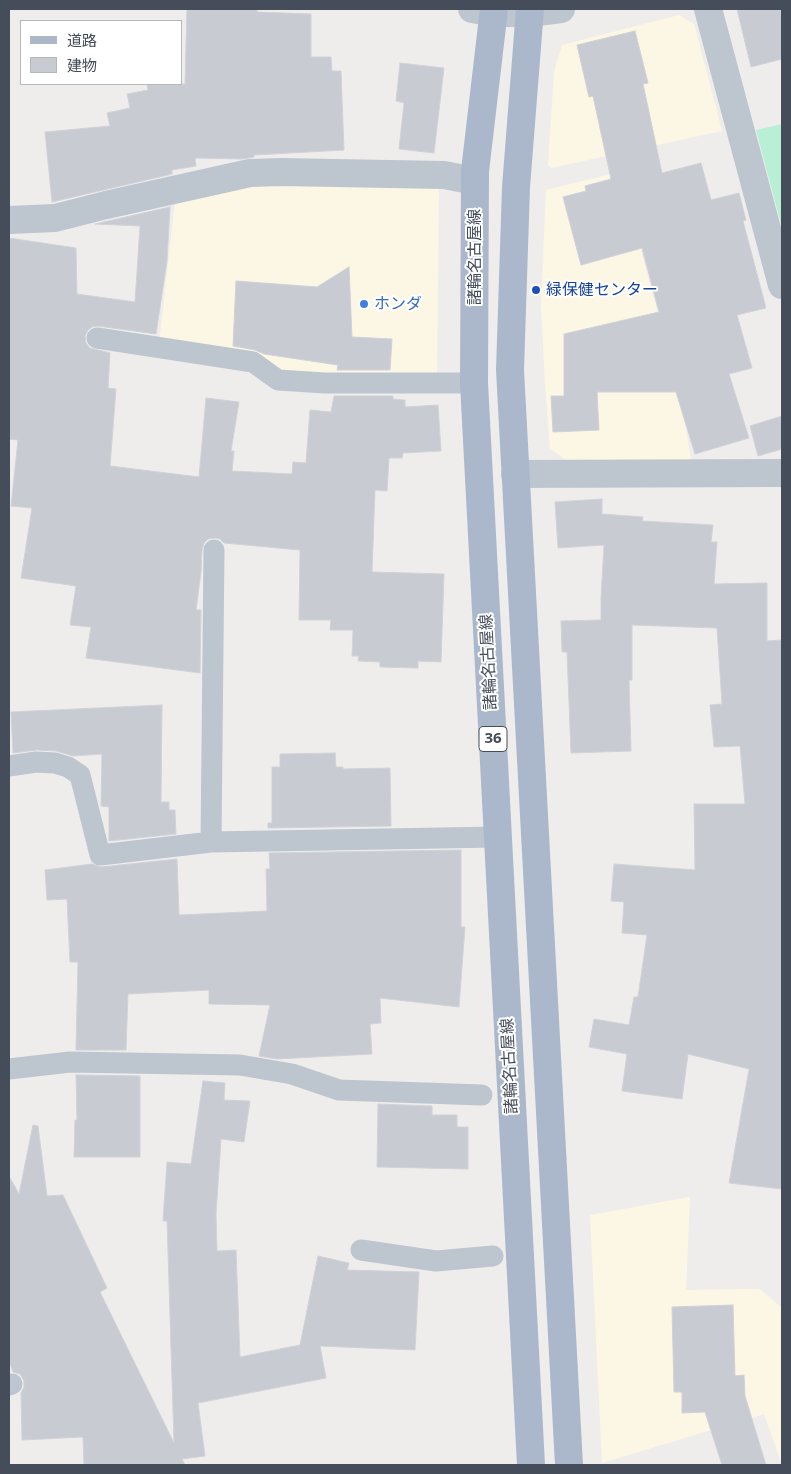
<!DOCTYPE html>
<html>
<head>
<meta charset="utf-8">
<style>
  body { margin:0 }
  #map { position:relative; width:791px; height:1474px; overflow:hidden; background:#efedec; font-family:"Open Sans","Noto Sans JP",sans-serif }
  canvas { display:block }
  .frame { position:absolute; inset:0; border:10px solid #454d5a; pointer-events:none }
  .legend { position:absolute; left:20px; top:20px; width:162px; height:65px; box-sizing:border-box; background:#fff; border:1px solid #b5b8bd; margin:0; padding:6px 9px; list-style:none; font-size:15px; color:#454d5a }
  .legend li { display:flex; align-items:center; gap:10px; height:25px }
  .legend b { width:25px; border:1px solid #b5b8bd }
</style>
</head>
<body>
<div id="map">
<canvas width="791" height="1474"></canvas>
<div class="frame"></div>
<ul class="legend">
<li><b style="height:6px;background:#abb8cc"></b>道路</li>
<li><b style="height:14px;background:#c9cbd3"></b>建物</li>
</ul>
</div>
<script>
const ctx = document.querySelector('canvas').getContext('2d');
ctx.lineJoin = 'round';
function fill(path, color) {
  ctx.fillStyle = color;
  ctx.fill(path, 'evenodd');
}
function toPath(rows) {
  const path = new Path2D();
  for (const r of rows) {
    path.moveTo(r[0], r[1]);
    for (let i = 2; i < r.length; i += 2) path.lineTo(r[i], r[i + 1]);
  }
  return path;
}
function trace(path, color, width, dash) {
  ctx.strokeStyle = color;
  ctx.lineWidth = width;
  ctx.lineCap = dash ? 'butt' : 'round';
  ctx.setLineDash(dash || []);
  ctx.stroke(path);
}
function label(font, color, halo, rows, align = 'center') {
  ctx.font = font + ' "Open Sans","Noto Sans JP",sans-serif';
  ctx.lineWidth = 4;
  ctx.setLineDash([]);
  ctx.textBaseline = 'middle';
  ctx.strokeStyle = halo;
  ctx.fillStyle = color;
  for (const [text, x, y, turn = 0] of rows) {
    ctx.save();
    ctx.translate(x, y);
    ctx.rotate((+turn || 0) * Math.PI / 180);
    ctx.textAlign = isNaN(turn) ? turn : align;
    if (halo) ctx.strokeText(text, 0, 0);
    ctx.fillText(text, 0, 0);
    ctx.restore();
  }
}
fill(toPath([
  [679,15,694,24,722,131,551,168,548,165,554,72,562,45],
  [636,168,656,246,641,251,680,394,691,460,567,461,550,448,545,385,541,305,546,190],
  [252,185,439,185,437,379,324,381,159,344,175,202],
  [690,1197,686,1290,760,1289,782,1308,782,1465,764,1414,602,1463,590,1215]
]), '#fcf7e4');
fill(toPath([
  [782,124,782,228,756,130]
]), '#b9efd4');
const building = toPath([
  [187,9,257,9,257,12,311,14,311,57,331,57,332,71,341,71,344,150,254,155,254,157,242,159,195,158,196,166,172,170,172,174,52,202,45,132,110,126,107,113,130,108,127,94,148,90,147,84,185,84,187,9],
  [737,9,782,9,782,59,751,67,737,9],
  [635,31,648,83,643,84,662,173,701,163,711,200,739,193,746,220,743,221,766,308,737,315,752,368,729,374,749,438,695,454,676,392,597,392,599,430,553,432,551,396,564,396,564,334,659,312,642,248,581,265,563,197,586,191,585,186,611,179,593,96,589,97,577,45,635,31],
  [400,63,444,68,434,153,399,149,404,103,396,101,400,63],
  [170,207,167,261,156,334,98,326,92,327,88,330,85,336,86,343,90,348,110,353,108,388,116,389,110,466,199,477,206,398,239,402,231,451,234,451,232,471,292,474,293,462,306,463,310,410,331,412,334,396,393,396,393,399,405,400,405,407,438,405,441,451,403,453,402,458,389,458,387,491,375,490,372,572,444,574,441,662,418,661,418,668,380,667,380,662,358,661,359,656,352,656,353,630,330,630,331,620,299,620,300,550,224,543,220,539,215,538,208,539,204,543,202,550,201,572,196,610,201,610,200,673,86,658,91,627,70,625,76,586,21,578,32,508,11,506,18,440,9,439,9,238,76,248,77,294,135,302,140,226,95,224,170,207],
  [349,267,352,337,392,339,390,370,337,370,338,365,264,354,255,350,233,346,236,281,317,287,349,267],
  [782,416,782,449,758,456,750,426,782,416],
  [602,499,602,514,643,517,642,521,713,525,711,542,717,542,714,584,767,583,767,641,782,640,782,1189,729,1183,749,1069,688,1054,682,1099,622,1091,627,1054,589,1047,594,1019,629,1025,634,997,638,997,647,935,622,933,624,902,611,901,614,864,695,870,694,804,745,804,740,746,714,747,710,705,722,704,717,628,632,625,632,680,629,680,631,751,571,753,567,652,562,652,561,621,601,620,601,598,604,545,558,548,555,502,602,499],
  [162,705,161,802,169,802,169,810,175,810,176,834,109,841,109,807,101,806,102,754,73,756,56,751,37,750,13,753,11,712,162,705],
  [335,753,336,767,343,767,343,769,390,768,391,826,268,828,268,823,272,823,272,767,280,767,280,754,335,753],
  [461,850,461,927,465,927,459,1007,380,998,381,1023,370,1024,372,1054,277,1059,259,1056,270,1005,209,1004,209,990,128,994,126,1050,76,1050,78,962,70,962,67,899,47,900,45,870,92,864,101,867,177,859,179,915,267,911,266,869,270,869,269,853,461,850],
  [76,1075,140,1076,140,1157,74,1157,75,1120,77,1120,76,1075],
  [203,1081,225,1083,224,1100,250,1101,244,1142,221,1139,216,1214,217,1251,236,1250,240,1357,300,1345,318,1256,349,1263,347,1270,419,1272,415,1350,320,1346,326,1378,198,1403,205,1456,182,1459,185,1465,84,1465,83,1437,22,1440,21,1393,24,1387,24,1381,20,1374,13,1372,9,1361,9,1176,19,1194,33,1125,38,1126,47,1196,63,1195,107,1288,100,1292,174,1443,167,1221,163,1221,167,1162,191,1164,203,1081],
  [378,1104,432,1106,432,1115,457,1115,457,1127,468,1127,468,1169,377,1167,378,1104],
  [733,1305,735,1376,744,1375,745,1396,766,1465,722,1465,705,1412,682,1413,682,1392,674,1392,672,1307,733,1305]
]);
fill(building, '#c9cbd3');
trace(building, '#d0d2d8', 1);
trace(toPath([
  [97,338,253,362,278,380,325,383,474,383],
  [9,766,36,762,55,763,68,767,80,775,100,855,211,842,498,837],
  [211,842,214,550],
  [9,1069,70,1062,240,1065,292,1074,339,1090,482,1095],
  [361,1250,436,1261,493,1256],
  [9,1385,12,1384]
]), '#bdc5cf', 21);
trace(toPath([
  [708,9,782,285],
  [9,220,55,218,106,205,250,173,281,172,444,175,475,181],
  [515,474,782,473]
]), '#bdc5cf', 28);
trace(toPath([
  [472,9,494,13,530,13,561,9]
]), '#bdc5cf', 28);
trace(toPath([
  [494,9,475,171,474,383,531,1465],
  [530,9,516,187,510,370,569,1465]
]), '#abb8cc', 28);
for (const [x, y, r, color] of [
  [536,290,5,"#1a4fb4"],
  [364,304,5,"#3f7fe0"]
]) {
  const dot = new Path2D();
  dot.arc(x, y, r, 0, 2 * Math.PI);
  ctx.fillStyle = color;
  ctx.fill(dot);
  trace(dot, '#fff', 2);
}
for (const [x, y, w] of [
  [493,739,28]
]) {
  const box = new Path2D();
  box.roundRect(x - w / 2, y - 12.5, w, 25, 4);
  ctx.fillStyle = '#fff';
  ctx.fill(box);
  trace(box, '#454d5a', 1);
}
label('bold 15px', '#454d5a', null, [
  ["36",493,739]
]);
label('16px', '#454d5a', '#fff', [
  ["諸輪名古屋線",475,257,-90],
  ["諸輪名古屋線",489,662,-93],
  ["諸輪名古屋線",510,1066,-93]
]);
label('16px', '#164399', '#fff', [
  ["緑保健センター",546,290]
], 'left');
label('16px', '#366cbe', '#fff', [
  ["ホンダ",374,304]
], 'left');
</script>
</body>
</html>
